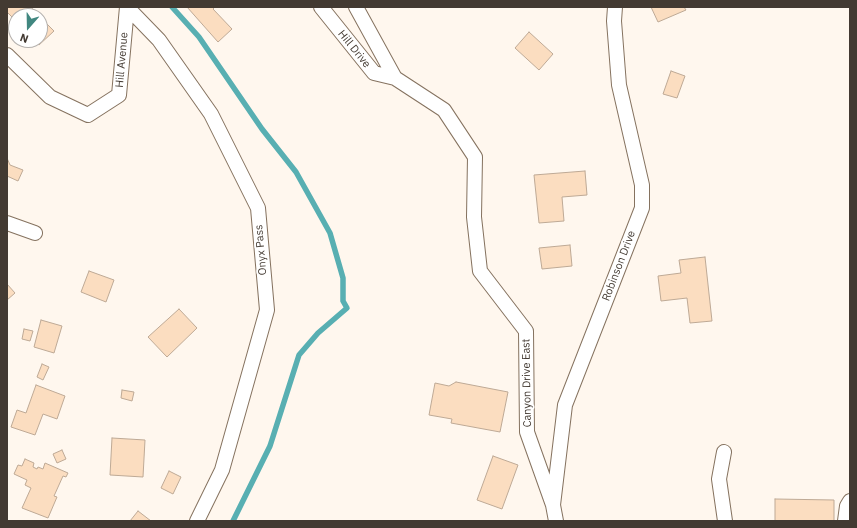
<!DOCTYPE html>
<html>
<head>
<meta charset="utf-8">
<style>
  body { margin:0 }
  #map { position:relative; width:857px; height:528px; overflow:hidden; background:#fff7ee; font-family:"IBM Plex Sans",sans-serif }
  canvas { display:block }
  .frame { position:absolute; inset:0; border:8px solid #433a32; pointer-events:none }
  .north { position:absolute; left:8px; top:8px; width:40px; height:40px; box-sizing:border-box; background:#fff; border:1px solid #b4b0ad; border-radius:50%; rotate:200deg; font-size:11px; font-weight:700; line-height:16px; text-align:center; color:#433a32 }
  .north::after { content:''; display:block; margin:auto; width:14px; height:18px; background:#418780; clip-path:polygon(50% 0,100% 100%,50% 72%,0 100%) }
</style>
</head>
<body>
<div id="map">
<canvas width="857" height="528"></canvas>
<div class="frame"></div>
<div class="north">N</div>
</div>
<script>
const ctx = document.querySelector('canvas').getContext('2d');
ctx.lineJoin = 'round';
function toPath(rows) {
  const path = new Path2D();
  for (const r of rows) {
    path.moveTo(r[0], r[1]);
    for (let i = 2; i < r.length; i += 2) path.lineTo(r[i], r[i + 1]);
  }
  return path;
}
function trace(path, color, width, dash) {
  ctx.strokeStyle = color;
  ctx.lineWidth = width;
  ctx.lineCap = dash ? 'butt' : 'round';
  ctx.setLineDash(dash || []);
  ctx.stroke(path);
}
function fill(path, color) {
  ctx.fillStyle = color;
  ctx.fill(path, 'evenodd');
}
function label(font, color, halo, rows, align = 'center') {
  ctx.font = font + ' "IBM Plex Sans",sans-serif';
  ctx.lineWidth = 3.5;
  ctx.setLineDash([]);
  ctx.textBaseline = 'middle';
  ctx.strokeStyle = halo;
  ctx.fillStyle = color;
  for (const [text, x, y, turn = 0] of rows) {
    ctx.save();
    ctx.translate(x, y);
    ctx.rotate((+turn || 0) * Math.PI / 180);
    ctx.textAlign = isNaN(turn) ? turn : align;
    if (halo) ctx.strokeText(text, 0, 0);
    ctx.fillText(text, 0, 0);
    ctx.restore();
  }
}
trace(toPath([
  [172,7,199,37,262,129,296,172,330,233,343,278,343,301,347,308,318,333,299,355,270,446,233,521]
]), '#58afb2', 5.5);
const building = toPath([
  [7,7,31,7,39,16,16,16,16,21,7,12,7,7],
  [187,7,215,7,213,9,232,29,218,42,187,7],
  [651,7,684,7,686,10,658,22,651,7],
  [40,17,54,31,39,45,33,40,40,40,40,17],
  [529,32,553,54,539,70,515,48,529,32],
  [671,71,685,76,677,98,663,94,671,71],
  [7,158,10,165,23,170,18,181,7,176,7,158],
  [585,171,587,195,562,197,564,221,539,223,534,175,585,171],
  [570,245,572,266,542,269,539,248,570,245],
  [705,257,712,321,690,323,687,298,661,301,658,276,681,273,679,260,705,257],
  [89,271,114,280,106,302,81,292,89,271],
  [7,284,15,293,7,300,7,284],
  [179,309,197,328,167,357,148,337,179,309],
  [41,320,62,326,54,353,34,347,41,320],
  [24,329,33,331,30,341,22,339,24,329],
  [42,364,49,367,43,380,37,377,42,364],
  [456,382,508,392,500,432,451,423,452,419,429,415,435,383,449,386,456,382],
  [36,385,65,396,57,419,43,414,35,435,11,427,17,410,26,413,36,385],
  [122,390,134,392,132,401,121,398,122,390],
  [112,438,145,440,143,477,110,475,112,438],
  [62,450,66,459,57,463,53,454,62,450],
  [493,456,518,465,502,509,477,500,493,456],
  [25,459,34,463,33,467,37,469,38,467,43,469,45,463,68,473,66,477,63,476,54,496,57,497,48,518,22,508,31,488,25,485,27,480,14,474,18,465,22,466,25,459],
  [169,471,181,477,173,494,161,488,169,471],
  [775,499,834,500,834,521,775,521,775,499],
  [138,511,151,521,130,521,138,511]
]);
fill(building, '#fbddc0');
trace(building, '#bea995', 1);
const street = toPath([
  [127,7,159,40,211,114,258,208,267,310,222,470,197,521],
  [321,7,374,73,395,78],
  [356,7,395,78,444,110,475,157,474,217,480,271,526,331,527,432,553,505],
  [7,55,50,97,88,115,119,95,127,7],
  [7,223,35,233],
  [724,452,719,479,725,521],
  [556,521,553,505,565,405,642,208,642,185,619,85,614,21,615,7],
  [845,521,847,506,850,501]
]);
trace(street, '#85725f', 16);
trace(street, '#fff', 14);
label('11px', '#433a32', '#fff', [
  ["Hill Drive",354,49,51],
  ["Hill Avenue",122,60,-85],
  ["Onyx Pass",261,250,-95],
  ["Robinson Drive",619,266,-69],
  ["Canyon Drive East",527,383,-91]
]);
</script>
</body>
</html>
